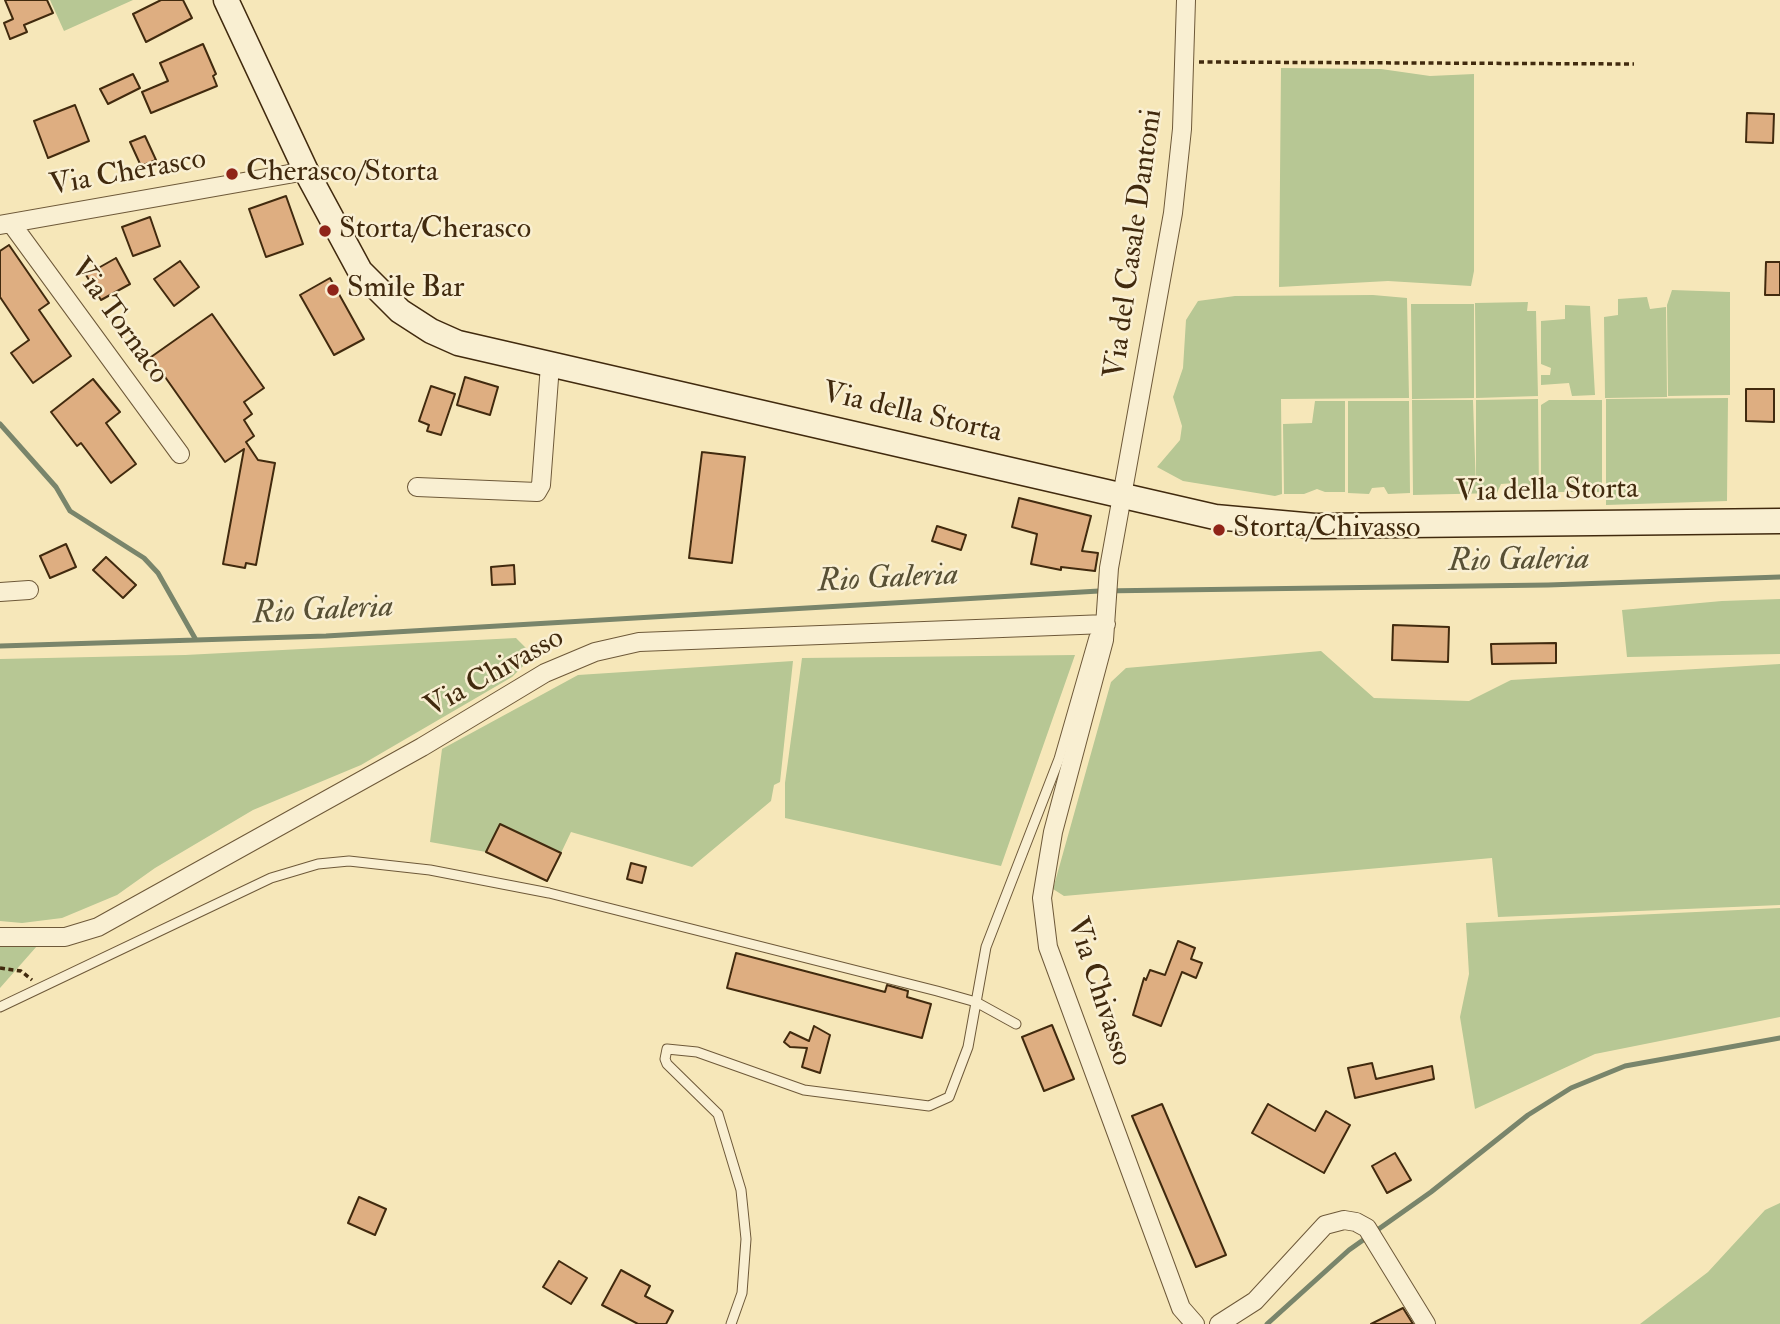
<!DOCTYPE html>
<html>
<head>
<meta charset="utf-8">
<style>
  body { margin:0 }
  canvas { display:block; background:#f6e7b9 }
</style>
</head>
<body>
<canvas width="1780" height="1324"></canvas>
<script>
const ctx = document.querySelector('canvas').getContext('2d');
ctx.lineJoin = 'round';
function fill(path, color) {
  ctx.fillStyle = color;
  ctx.fill(path, 'evenodd');
}
function toPath(rows) {
  const path = new Path2D();
  for (const r of rows) {
    path.moveTo(r[0], r[1]);
    for (let i = 2; i < r.length; i += 2) path.lineTo(r[i], r[i + 1]);
  }
  return path;
}
function trace(path, color, width, dash) {
  ctx.strokeStyle = color;
  ctx.lineWidth = width;
  ctx.lineCap = dash ? 'butt' : 'round';
  ctx.setLineDash(dash || []);
  ctx.stroke(path);
}
function label(font, color, halo, rows, align = 'center') {
  ctx.font = font + ' "IM FELL Double Pica",serif';
  ctx.lineWidth = 5;
  ctx.setLineDash([]);
  ctx.textBaseline = 'middle';
  ctx.strokeStyle = halo;
  ctx.fillStyle = color;
  for (const [text, x, y, turn = 0] of rows) {
    ctx.save();
    ctx.translate(x, y);
    ctx.rotate((+turn || 0) * Math.PI / 180);
    ctx.textAlign = isNaN(turn) ? turn : align;
    if (halo) ctx.strokeText(text, 0, 0);
    ctx.fillText(text, 0, 0);
    ctx.restore();
  }
}
fill(toPath([
  [50,0,133,0,64,31],
  [1281,68,1381,69,1430,76,1474,74,1474,271,1471,286,1388,281,1279,287],
  [1672,290,1730,292,1730,395,1668,396,1667,305],
  [1373,295,1407,298,1409,398,1281,399,1282,494,1275,496,1183,481,1157,467,1180,440,1182,426,1173,397,1183,368,1186,320,1198,301,1235,296],
  [1647,297,1650,309,1666,307,1667,397,1605,398,1604,317,1618,315,1618,299],
  [1528,302,1527,311,1536,311,1538,396,1476,398,1475,303],
  [1411,304,1474,304,1474,398,1412,399],
  [1565,305,1590,306,1595,395,1572,396,1569,383,1541,385,1541,375,1550,375,1551,368,1541,364,1541,321,1565,319],
  [1728,398,1727,501,1606,505,1606,399],
  [1538,399,1539,493,1523,492,1515,483,1501,484,1497,493,1413,495,1412,400,1473,400,1476,489,1476,400],
  [1549,400,1602,400,1602,492,1541,492,1541,405],
  [1315,401,1345,401,1345,492,1325,492,1317,489,1304,494,1284,494,1283,424,1312,423],
  [1348,401,1409,401,1410,493,1388,494,1384,487,1372,488,1369,494,1348,493],
  [1780,599,1780,654,1627,657,1622,610,1722,601],
  [516,638,530,652,525,664,512,677,361,765,253,810,155,868,117,895,62,918,22,923,0,921,0,659,185,655],
  [1321,651,1374,698,1469,701,1511,680,1780,664,1780,905,1498,917,1492,858,1064,896,1053,889,1111,682,1126,668],
  [1075,655,1001,866,785,818,785,783,802,658],
  [793,661,780,782,774,785,771,801,692,867,571,832,561,853,486,852,430,842,442,749,578,675],
  [1780,908,1780,1017,1595,1054,1475,1109,1460,1017,1469,974,1466,923],
  [0,944,37,946,0,988],
  [1780,1203,1780,1324,1640,1324,1708,1272,1765,1210]
]), '#b7c794');
trace(toPath([
  [0,424,56,487,70,511,144,558,158,573,196,640],
  [0,646,326,636,1099,591,1548,585,1780,577],
  [1267,1324,1349,1250,1431,1192,1528,1115,1571,1088,1625,1066,1780,1038]
]), '#79856b', 5);
const building = toPath([
  [5,0,47,0,53,13,24,25,27,32,10,39,4,23,13,19,5,0],
  [161,0,183,0,192,18,146,42,133,14,161,0],
  [203,44,216,74,213,76,217,86,151,113,142,92,168,81,160,63,203,44],
  [133,74,140,88,108,104,100,89,133,74],
  [75,105,89,141,48,158,34,121,75,105],
  [1747,113,1774,114,1773,143,1746,142,1747,113],
  [145,136,156,160,141,166,130,142,145,136],
  [286,196,303,244,266,257,249,209,286,196],
  [150,217,160,246,133,256,122,227,150,217],
  [9,245,49,303,39,310,71,356,33,383,11,353,29,340,0,297,0,251,9,245],
  [116,258,130,284,101,300,86,275,116,258],
  [180,261,199,287,174,306,154,279,180,261],
  [1766,262,1780,262,1780,295,1765,295,1766,262],
  [330,278,364,339,334,355,300,295,330,278],
  [212,314,264,388,244,402,252,414,244,420,254,436,246,442,258,460,275,463,256,565,246,563,245,568,223,564,244,449,225,462,151,357,212,314],
  [465,377,498,387,490,415,457,405,465,377],
  [93,379,120,412,106,423,136,464,111,483,81,443,77,446,51,412,93,379],
  [431,386,455,394,441,435,427,431,429,425,419,421,431,386],
  [1746,389,1774,389,1774,422,1746,421,1746,389],
  [702,452,745,457,732,563,689,558,702,452],
  [1019,498,1091,516,1082,551,1098,553,1095,571,1061,567,1061,570,1031,564,1037,534,1012,527,1019,498],
  [937,526,966,535,961,550,932,541,937,526],
  [66,544,76,567,50,578,40,556,66,544],
  [106,557,136,585,123,598,93,570,106,557],
  [514,565,515,584,492,585,491,567,514,565],
  [1393,625,1449,627,1448,662,1392,660,1393,625],
  [1556,643,1556,663,1492,664,1491,644,1556,643],
  [500,824,561,853,547,881,486,852,500,824],
  [631,863,646,867,642,883,627,879,631,863],
  [1178,941,1195,948,1191,959,1202,963,1196,978,1182,972,1161,1026,1133,1015,1144,978,1146,980,1150,970,1165,975,1178,941],
  [736,953,885,992,887,985,908,991,907,997,931,1004,922,1038,727,988,736,953],
  [1052,1025,1074,1079,1044,1091,1022,1037,1052,1025],
  [814,1026,830,1035,820,1073,802,1067,807,1048,790,1047,784,1042,790,1032,809,1041,814,1026],
  [1372,1063,1376,1079,1432,1066,1434,1079,1355,1098,1348,1068,1372,1063],
  [1162,1104,1226,1255,1196,1267,1132,1116,1162,1104],
  [1268,1104,1315,1131,1326,1111,1350,1125,1324,1173,1252,1133,1268,1104],
  [1395,1153,1411,1180,1387,1193,1372,1166,1395,1153],
  [359,1197,386,1209,375,1235,348,1223,359,1197],
  [559,1261,587,1278,571,1304,543,1287,559,1261],
  [621,1270,650,1286,645,1296,673,1311,666,1324,638,1324,602,1305,621,1270],
  [1403,1308,1413,1324,1371,1324,1403,1308]
]);
fill(building, '#deae81');
trace(building, '#412a0e', 2);
const lane = toPath([
  [0,1007,271,878,318,864,349,861,430,870,549,893,937,991,976,1002,1016,1024],
  [731,1324,742,1293,746,1239,741,1190,718,1114,667,1064,665,1059,667,1049,697,1052,804,1090,929,1106,949,1097,968,1047,986,947,1059,759,1094,637,1103,627]
]);
const street = toPath([
  [1186,0,1182,129,1173,213,1109,568,1104,640,1053,832,1042,898,1048,947,1181,1308,1195,1324],
  [11,223,180,454],
  [0,225,306,171],
  [417,487,537,492,541,485,550,365],
  [0,592,29,590],
  [0,937,65,937,98,927,422,747,545,673,595,652,639,642,1106,624],
  [1219,1324,1255,1301,1325,1225,1344,1220,1356,1222,1367,1228,1426,1324]
]);
const secondary = toPath([
  [226,0,306,171,360,271,400,311,431,331,458,343,1215,517,1315,526,1780,521]
]);
trace(lane, '#6e5939', 11);
trace(street, '#6e5939', 20);
trace(secondary, '#412a0e', 27);
trace(toPath([
  [1199,62,1634,64],
  [0,968,21,971,32,980]
]), '#412a0e', 3.5, [5, 3.5]);
trace(lane, '#f9efd2', 9);
trace(street, '#f9efd2', 18);
trace(secondary, '#f9efd2', 24);
for (const [x, y, r, color] of [
  [232,174,7,"#8f2418"],
  [325,231,7,"#8f2418"],
  [333,290,7,"#8f2418"],
  [1219,530,7,"#8f2418"]
]) {
  const dot = new Path2D();
  dot.arc(x, y, r, 0, 2 * Math.PI);
  ctx.fillStyle = color;
  ctx.fill(dot);
  trace(dot, '#f9efd2', 2.5);
}
label('30px', '#412a0e', '#f9efd2', [
  ["Via Cherasco",128,174,-10],
  ["Via del Casale Dantoni",1135,244,-82],
  ["Via Tornaco",118,322,54],
  ["Via della Storta",912,414,13],
  ["Via della Storta",1547,492,-1],
  ["Via Chivasso",495,674,-29],
  ["Via Chivasso",1098,992,72]
]);
label('30px', '#412a0e', '#f9efd2', [
  ["Cherasco/Storta",246,174],
  ["Storta/Cherasco",339,231],
  ["Smile Bar",347,290],
  ["Storta/Chivasso",1233,530]
], 'left');
label('italic 32px', '#585035', '#f9efd2', [
  ["Rio Galeria",1519,562,-1],
  ["Rio Galeria",888,580,-3],
  ["Rio Galeria",323,612,-3]
]);
</script>
</body>
</html>
